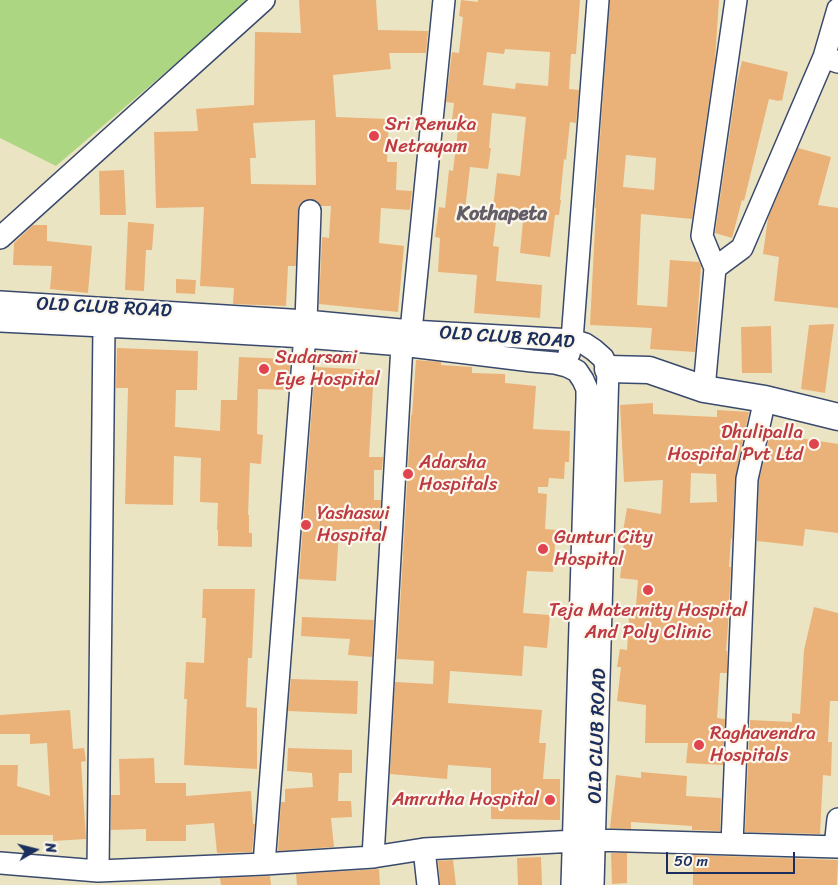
<!DOCTYPE html>
<html>
<head>
<meta charset="utf-8">
<style>
  body { margin:0 }
  #map { position:relative; width:838px; height:885px; overflow:hidden; background:#ebe4c3; font-family:Sriracha,sans-serif }
  canvas { display:block }
  .north { position:absolute; left:10px; top:825px; width:50px; height:50px; -webkit-text-stroke:4px #fbf7ec; paint-order:stroke; rotate:82deg; font-size:14px; font-weight:700; line-height:20px; text-align:center; color:#1b2f5e }
  .north::after { content:''; display:block; margin:auto; width:18px; height:22px; background:#1b2f5e; clip-path:polygon(50% 0,100% 100%,50% 72%,0 100%) }
  .scale { position:absolute; left:666px; top:852px; width:129px; height:22px; box-sizing:border-box; border:2px solid #1b2f5e; border-top:0; padding-left:6px; font-size:15px; line-height:18px; white-space:nowrap; color:#1b2f5e; -webkit-text-stroke:4px #fbf7ec; paint-order:stroke }
</style>
</head>
<body>
<div id="map">
<canvas width="838" height="885"></canvas>
<div class="north">N</div>
<div class="scale">50 m</div>
</div>
<script>
const ctx = document.querySelector('canvas').getContext('2d');
ctx.lineJoin = 'round';
function fill(path, color) {
  ctx.fillStyle = color;
  ctx.fill(path, 'evenodd');
}
function toPath(rows) {
  const path = new Path2D();
  for (const r of rows) {
    path.moveTo(r[0], r[1]);
    for (let i = 2; i < r.length; i += 2) path.lineTo(r[i], r[i + 1]);
  }
  return path;
}
function trace(path, color, width, dash) {
  ctx.strokeStyle = color;
  ctx.lineWidth = width;
  ctx.lineCap = dash ? 'butt' : 'round';
  ctx.setLineDash(dash || []);
  ctx.stroke(path);
}
function label(font, color, halo, rows, align = 'center') {
  ctx.font = font + ' Sriracha,sans-serif';
  ctx.lineWidth = 4.5;
  ctx.setLineDash([]);
  ctx.textBaseline = 'middle';
  ctx.strokeStyle = halo;
  ctx.fillStyle = color;
  for (const [text, x, y, turn = 0] of rows) {
    ctx.save();
    ctx.translate(x, y);
    ctx.rotate((+turn || 0) * Math.PI / 180);
    ctx.textAlign = isNaN(turn) ? turn : align;
    if (halo) ctx.strokeText(text, 0, 0);
    ctx.fillText(text, 0, 0);
    ctx.restore();
  }
}
fill(toPath([
  [0,0,249,0,248,2,56,166,0,138]
]), '#acd682');
fill(toPath([
  [299,0,376,0,378,30,428,31,426,53,389,53,391,69,333,75,336,117,389,119,387,162,397,162,396,190,412,191,410,210,381,208,379,243,404,246,398,312,319,304,322,237,329,238,331,206,321,206,317,201,311,199,305,200,299,205,298,211,296,266,288,266,286,306,233,304,234,288,200,286,204,207,156,208,154,132,198,131,196,109,254,105,255,32,301,33],
  [315,120,316,185,251,184,250,158,256,158,253,123],
  [461,0,478,2,478,0,580,0,576,54,571,54,569,89,579,90,576,123,570,122,566,160,564,159,560,200,561,200,559,215,555,215,550,257,520,253,524,211,493,208,497,173,520,176,526,117,492,113,489,148,491,148,488,169,470,167,465,210,497,214,493,246,499,247,496,281,542,285,540,318,474,313,477,275,438,272,440,238,435,237,439,207,445,208,449,170,453,171,458,130,451,129,454,103,446,102,452,52,459,53,463,17,459,16],
  [505,49,550,52,548,86,516,83,515,89,483,85,487,52,504,54],
  [610,0,719,0,715,60,692,219,641,214,637,305,667,307,670,260,699,262,701,266,695,352,650,349,652,328,590,325,596,208,595,208],
  [626,155,656,158,654,190,623,187],
  [742,61,788,72,782,101,780,100,779,101,769,99,744,201,742,200,732,238,715,233,737,82],
  [798,148,831,157,818,205,838,208,838,308,774,301,779,257,763,254,768,218],
  [124,170,126,215,100,215,99,171],
  [128,222,154,224,152,250,146,250,144,291,125,290],
  [33,225,47,225,47,241,92,246,88,293,50,289,52,266,13,265,14,243],
  [176,279,196,280,195,294,176,293],
  [834,324,825,393,801,389,809,325],
  [771,326,772,373,742,373,741,327],
  [117,348,198,351,197,390,176,390,175,427,220,431,221,400,237,400,239,357,288,359,288,365,290,365,288,390,258,389,257,434,263,435,261,464,250,463,248,515,249,515,249,533,252,533,252,547,218,546,218,530,217,530,218,503,200,502,201,458,174,456,173,505,125,504,128,388,116,388],
  [416,360,441,362,441,365,472,367,472,373,505,374,505,383,536,386,533,429,570,431,569,462,565,462,564,479,549,478,548,487,538,487,538,493,547,494,545,529,556,530,553,572,527,571,523,613,550,615,547,648,524,646,522,676,450,671,448,703,542,710,539,743,546,743,543,779,560,779,560,820,491,819,491,768,448,765,447,779,390,774,395,682,433,684,434,661,397,659,411,415,412,415],
  [315,367,374,370,369,457,383,457,382,470,374,470,374,500,381,500,379,529,339,529,336,581,299,579],
  [653,403,653,414,717,417,717,410,749,412,735,478,732,539,731,538,729,567,731,567,728,625,726,651,727,651,727,673,720,673,717,718,725,719,723,765,686,763,688,743,645,743,646,705,617,701,621,667,617,667,620,649,627,650,629,618,635,619,638,580,620,578,624,543,621,543,627,508,661,514,663,480,624,482,620,405],
  [691,473,716,474,717,502,690,503],
  [771,430,800,434,800,438,838,444,838,533,805,529,803,546,757,541,759,481],
  [203,589,255,589,252,658,248,658,246,707,257,708,257,769,184,765,187,699,184,699,186,662,204,663,206,618,202,618],
  [814,607,838,613,838,701,830,701,828,742,832,742,831,776,823,775,820,834,745,832,750,720,792,722,792,713,800,714,804,650],
  [302,617,374,620,372,657,348,655,350,639,301,636],
  [291,679,358,681,357,714,288,711],
  [70,710,73,749,84,748,86,761,81,762,86,839,53,841,53,835,0,835,0,765,18,765,17,786,50,796,47,743,30,744,30,734,0,734,0,715],
  [288,748,352,750,352,773,339,773,338,801,351,801,352,817,331,818,334,847,278,851,281,802,285,802,285,789,313,787,312,773,287,771],
  [154,758,155,783,186,783,186,796,251,791,253,824,255,824,252,852,217,853,214,823,186,825,186,841,146,841,146,829,111,830,111,795,120,795,119,759],
  [641,772,687,776,686,796,721,798,720,831,692,830,692,826,631,822,631,829,610,828,616,775,641,778],
  [611,853,627,853,627,883,612,884],
  [693,855,838,860,837,885,693,885],
  [541,857,542,885,518,885,517,858],
  [453,860,456,885,440,885,438,861],
  [379,869,380,885,297,885,296,874],
  [270,876,271,885,221,885,220,878]
]), '#eab278');
const minor = toPath([
  [838,9,824,57,838,62],
  [310,211,306,321,264,864,373,857],
  [0,238,264,0],
  [715,268,742,248,824,57],
  [0,302,306,321,411,331,572,340,585,344,594,350,603,358,608,369,593,885],
  [0,321,165,329,305,337,402,345,532,361,555,363,567,366,577,371,583,380,587,389,587,398,572,885],
  [411,331,444,0],
  [402,345,373,857,424,849,595,840,838,847],
  [569,354,572,340,598,0],
  [704,389,715,268,702,236,736,0],
  [732,844,747,479,765,399],
  [835,847,838,819],
  [424,849,428,885],
  [0,863,98,871,264,864],
  [98,871,104,325]
]);
const major = toPath([
  [608,369,649,370,704,389,765,399,838,417]
]);
trace(minor, '#3a4a6d', 24);
trace(major, '#3a4a6d', 29);
trace(minor, '#fff', 21);
trace(major, '#fff', 26);
for (const [x, y, r, color] of [
  [374,136,6,"#e0444e"],
  [264,369,6,"#e0444e"],
  [814,444,6,"#e0444e"],
  [408,474,6,"#e0444e"],
  [306,525,6,"#e0444e"],
  [543,549,6,"#e0444e"],
  [648,590,6,"#e0444e"],
  [699,745,6,"#e0444e"],
  [550,800,6,"#e0444e"]
]) {
  const dot = new Path2D();
  dot.arc(x, y, r, 0, 2 * Math.PI);
  ctx.fillStyle = color;
  ctx.fill(dot);
  trace(dot, '#fbf7ec', 2);
}
label('19px', '#be3a42', '#fbf7ec', [
  ["Sri Renuka",385,125],
  ["Netrayam",385,147],
  ["Sudarsani",275,358],
  ["Eye Hospital",275,380],
  ["Dhulipalla",803,433,"right"],
  ["Hospital Pvt Ltd",803,455,"right"],
  ["Adarsha",419,463],
  ["Hospitals",419,485],
  ["Yashaswi",317,514],
  ["Hospital",317,536],
  ["Guntur City",554,538],
  ["Hospital",554,560],
  ["Teja Maternity Hospital",648,611,"center"],
  ["And Poly Clinic",648,633,"center"],
  ["Raghavendra",710,734],
  ["Hospitals",710,756],
  ["Amrutha Hospital",539,800,"right"]
], 'left');
label('19px', '#1b2f5e', '#fbf7ec', [
  ["OLD CLUB ROAD",104,308,3],
  ["OLD CLUB ROAD",507,338,4],
  ["OLD CLUB ROAD",598,736,-88]
]);
label('bold 20px', '#635d67', '#fbf7ec', [
  ["Kothapeta",502,215]
]);
</script>
</body>
</html>
